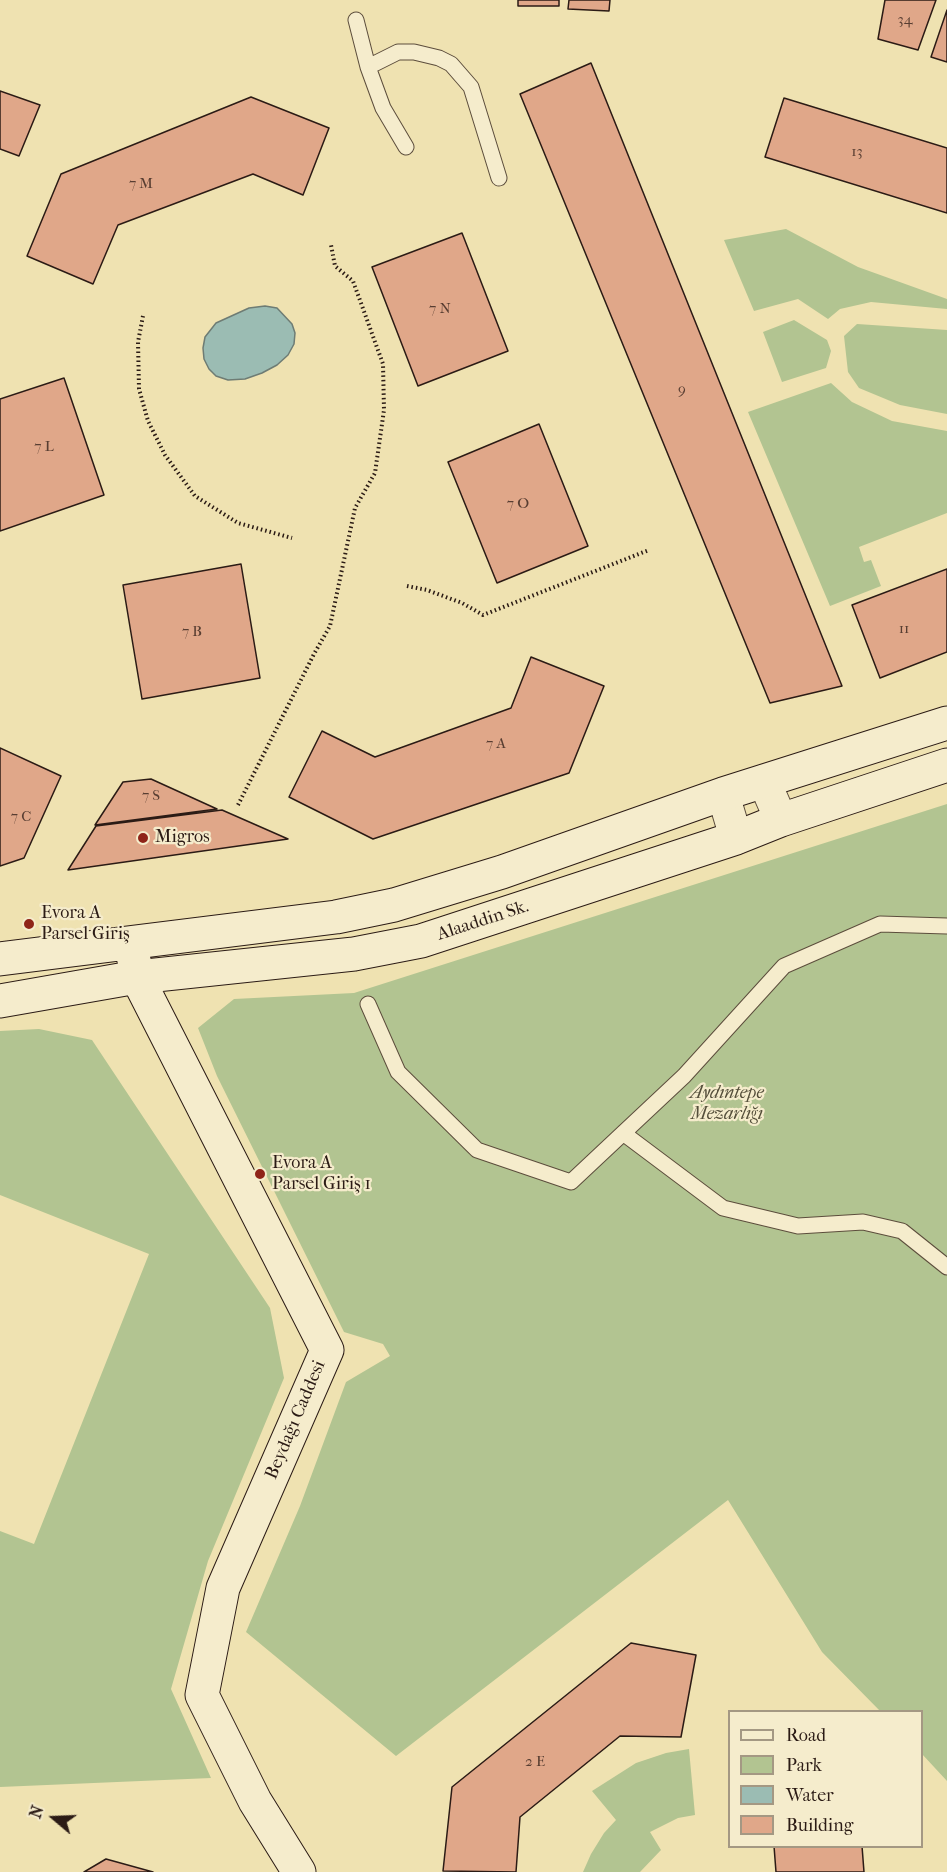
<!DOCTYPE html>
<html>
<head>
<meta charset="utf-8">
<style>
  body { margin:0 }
  #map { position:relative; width:947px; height:1872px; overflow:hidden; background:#efe2b1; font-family:"IM FELL French Canon",serif }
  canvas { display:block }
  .legend { position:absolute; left:728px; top:1710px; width:195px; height:138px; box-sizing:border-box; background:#f5eccc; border:2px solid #a49883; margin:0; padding:8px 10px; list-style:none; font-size:18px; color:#2b1b15 }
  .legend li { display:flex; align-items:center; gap:12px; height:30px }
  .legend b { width:30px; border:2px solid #a49883 }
  .north { position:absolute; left:24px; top:1788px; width:60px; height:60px; -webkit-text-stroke:4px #f5eccc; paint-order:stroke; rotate:289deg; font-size:16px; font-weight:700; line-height:24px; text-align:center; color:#2b1b15 }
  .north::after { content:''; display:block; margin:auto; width:21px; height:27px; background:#2b1b15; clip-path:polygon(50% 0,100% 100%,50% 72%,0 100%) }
</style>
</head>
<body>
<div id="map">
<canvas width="947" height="1872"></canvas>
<ul class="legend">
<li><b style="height:8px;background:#f5eccc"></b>Road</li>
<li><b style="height:16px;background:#b2c491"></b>Park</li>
<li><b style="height:16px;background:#9bbcb3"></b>Water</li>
<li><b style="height:16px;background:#e0a789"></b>Building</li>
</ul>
<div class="north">N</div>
</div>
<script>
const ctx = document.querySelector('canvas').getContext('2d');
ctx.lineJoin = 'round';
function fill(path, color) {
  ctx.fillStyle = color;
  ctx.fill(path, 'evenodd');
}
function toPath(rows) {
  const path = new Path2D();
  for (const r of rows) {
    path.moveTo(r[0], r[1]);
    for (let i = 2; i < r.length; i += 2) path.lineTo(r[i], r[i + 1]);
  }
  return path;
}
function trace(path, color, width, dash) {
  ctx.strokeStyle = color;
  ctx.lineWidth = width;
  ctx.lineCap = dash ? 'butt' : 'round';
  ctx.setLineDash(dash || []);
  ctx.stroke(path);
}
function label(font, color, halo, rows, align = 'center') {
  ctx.font = font + ' "IM FELL French Canon",serif';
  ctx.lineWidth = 4.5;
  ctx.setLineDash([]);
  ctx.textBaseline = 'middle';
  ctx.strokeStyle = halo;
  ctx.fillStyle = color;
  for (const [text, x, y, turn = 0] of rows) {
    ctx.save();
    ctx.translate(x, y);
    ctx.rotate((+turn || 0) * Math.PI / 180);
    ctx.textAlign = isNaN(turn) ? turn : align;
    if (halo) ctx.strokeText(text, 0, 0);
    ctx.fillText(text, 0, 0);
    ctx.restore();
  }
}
fill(toPath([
  [786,229,858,267,947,299,947,309,871,302,840,309,828,319,798,299,754,311,724,240],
  [794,320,827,340,831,351,826,368,782,382,763,332],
  [857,324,947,330,947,414,900,405,859,388,848,372,844,336],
  [831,383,852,402,892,421,947,431,947,513,859,547,864,562,871,560,881,586,830,606,748,412],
  [947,804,947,1781,922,1754,922,1712,880,1711,822,1652,728,1500,396,1756,246,1632,300,1506,346,1382,390,1356,383,1344,344,1332,217,1076,198,1028,234,999,354,993],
  [39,1029,92,1040,270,1308,284,1378,208,1561,171,1689,211,1778,0,1787,0,1531,34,1544,149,1254,0,1195,0,1031],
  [689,1749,695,1815,678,1818,650,1832,661,1850,640,1872,583,1872,591,1854,604,1833,616,1820,592,1791,636,1763,666,1753]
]), '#b2c491');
const water = toPath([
  [265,306,277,308,292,324,295,333,294,344,288,355,277,365,262,373,245,379,228,380,216,376,209,369,204,359,203,348,205,337,216,323,249,308,265,306]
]);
fill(water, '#9bbcb3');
trace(water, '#6e7c74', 1.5);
const building = toPath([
  [518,0,559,0,559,6,518,6,518,0],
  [569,0,610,0,609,11,568,9,569,0],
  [885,0,936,0,918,50,878,39,885,0],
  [947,10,947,62,931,57,947,10],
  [591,63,842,686,770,703,520,94,591,63],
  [0,91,40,105,19,156,0,149,0,91],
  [251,97,329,128,303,195,253,174,118,225,93,284,27,256,61,174,251,97],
  [784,98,947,148,947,213,765,157,784,98],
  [462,233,508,351,418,386,372,267,462,233],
  [64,378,104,495,0,531,0,399,64,378],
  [539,424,588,546,497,583,448,462,539,424],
  [241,564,260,678,142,699,123,585,241,564],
  [947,569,947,652,880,678,852,605,947,569],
  [531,657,604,686,569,773,373,839,289,797,322,731,375,757,511,708,531,657],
  [0,748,61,776,24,858,0,866,0,748],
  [151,779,217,809,95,825,123,782,151,779],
  [222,810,288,839,68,870,96,826,222,810],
  [631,1643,696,1655,681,1737,620,1736,520,1817,516,1872,443,1871,452,1787,631,1643],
  [774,1846,862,1846,864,1872,776,1872,774,1846],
  [106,1859,153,1872,84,1872,106,1859]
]);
fill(building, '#e0a789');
trace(building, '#2b1b15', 1.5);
const lane = toPath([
  [356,20,368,67,383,108,406,147],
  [368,67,398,52,414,52,439,58,451,64,471,87,499,178],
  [368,1004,398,1072,477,1150,571,1182,684,1076,784,966,880,924,947,926],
  [623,1133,723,1208,798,1226,863,1222,902,1231,947,1267]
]);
const street = toPath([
  [764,781,781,820],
  [723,794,736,838]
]);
const secondary = toPath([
  [131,944,137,977,327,1350,223,1588,202,1695,255,1801,299,1872],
  [0,959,336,917,394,905,502,872,723,794,947,723],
  [0,1001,137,977,354,954,421,941,736,838,781,820,947,765]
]);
trace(lane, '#5c4d3c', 17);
trace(street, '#5c4d3c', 34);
trace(secondary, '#2b1b15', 35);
trace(toPath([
  [143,316,138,342,139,389,148,421,165,455,195,496,238,523,292,538],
  [407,586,427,590,462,603,483,615,649,550],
  [238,805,314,654,330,626,355,508,375,473,384,410,383,364,353,281,335,266,331,245]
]), '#2b1b15', 4, [1.5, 3]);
trace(lane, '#f5eccc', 15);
trace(street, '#f5eccc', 32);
trace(secondary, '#f5eccc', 33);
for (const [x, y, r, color] of [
  [143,838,6,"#8f2418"],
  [29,924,6,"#8f2418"],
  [260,1174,6,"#8f2418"]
]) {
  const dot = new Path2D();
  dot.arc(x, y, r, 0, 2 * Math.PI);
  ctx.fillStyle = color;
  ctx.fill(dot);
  trace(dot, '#f5eccc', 2);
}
label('15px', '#583e32', null, [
  ["34",905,20],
  ["13",857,152],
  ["7 M",141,184],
  ["7 N",440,309],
  ["9",682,390],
  ["7 L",44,447],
  ["7 O",518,504],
  ["11",904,629],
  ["7 B",192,632],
  ["7 A",496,744],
  ["7 S",151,796],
  ["7 C",21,817],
  ["2 E",535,1762]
]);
label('18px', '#2b1b15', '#f5eccc', [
  ["Migros",155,838],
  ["Evora A",41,914],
  ["Parsel Giriş",41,935],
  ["Evora A",272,1164],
  ["Parsel Giriş 1",272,1185]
], 'left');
label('18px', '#2b1b15', '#f5eccc', [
  ["Alaaddin Sk.",483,921,-18],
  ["Beydağı Caddesi",296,1420,-67]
]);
label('italic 18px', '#544e3a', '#f5eccc', [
  ["Aydıntepe",727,1094],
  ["Mezarlığı",727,1115]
]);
</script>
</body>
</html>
